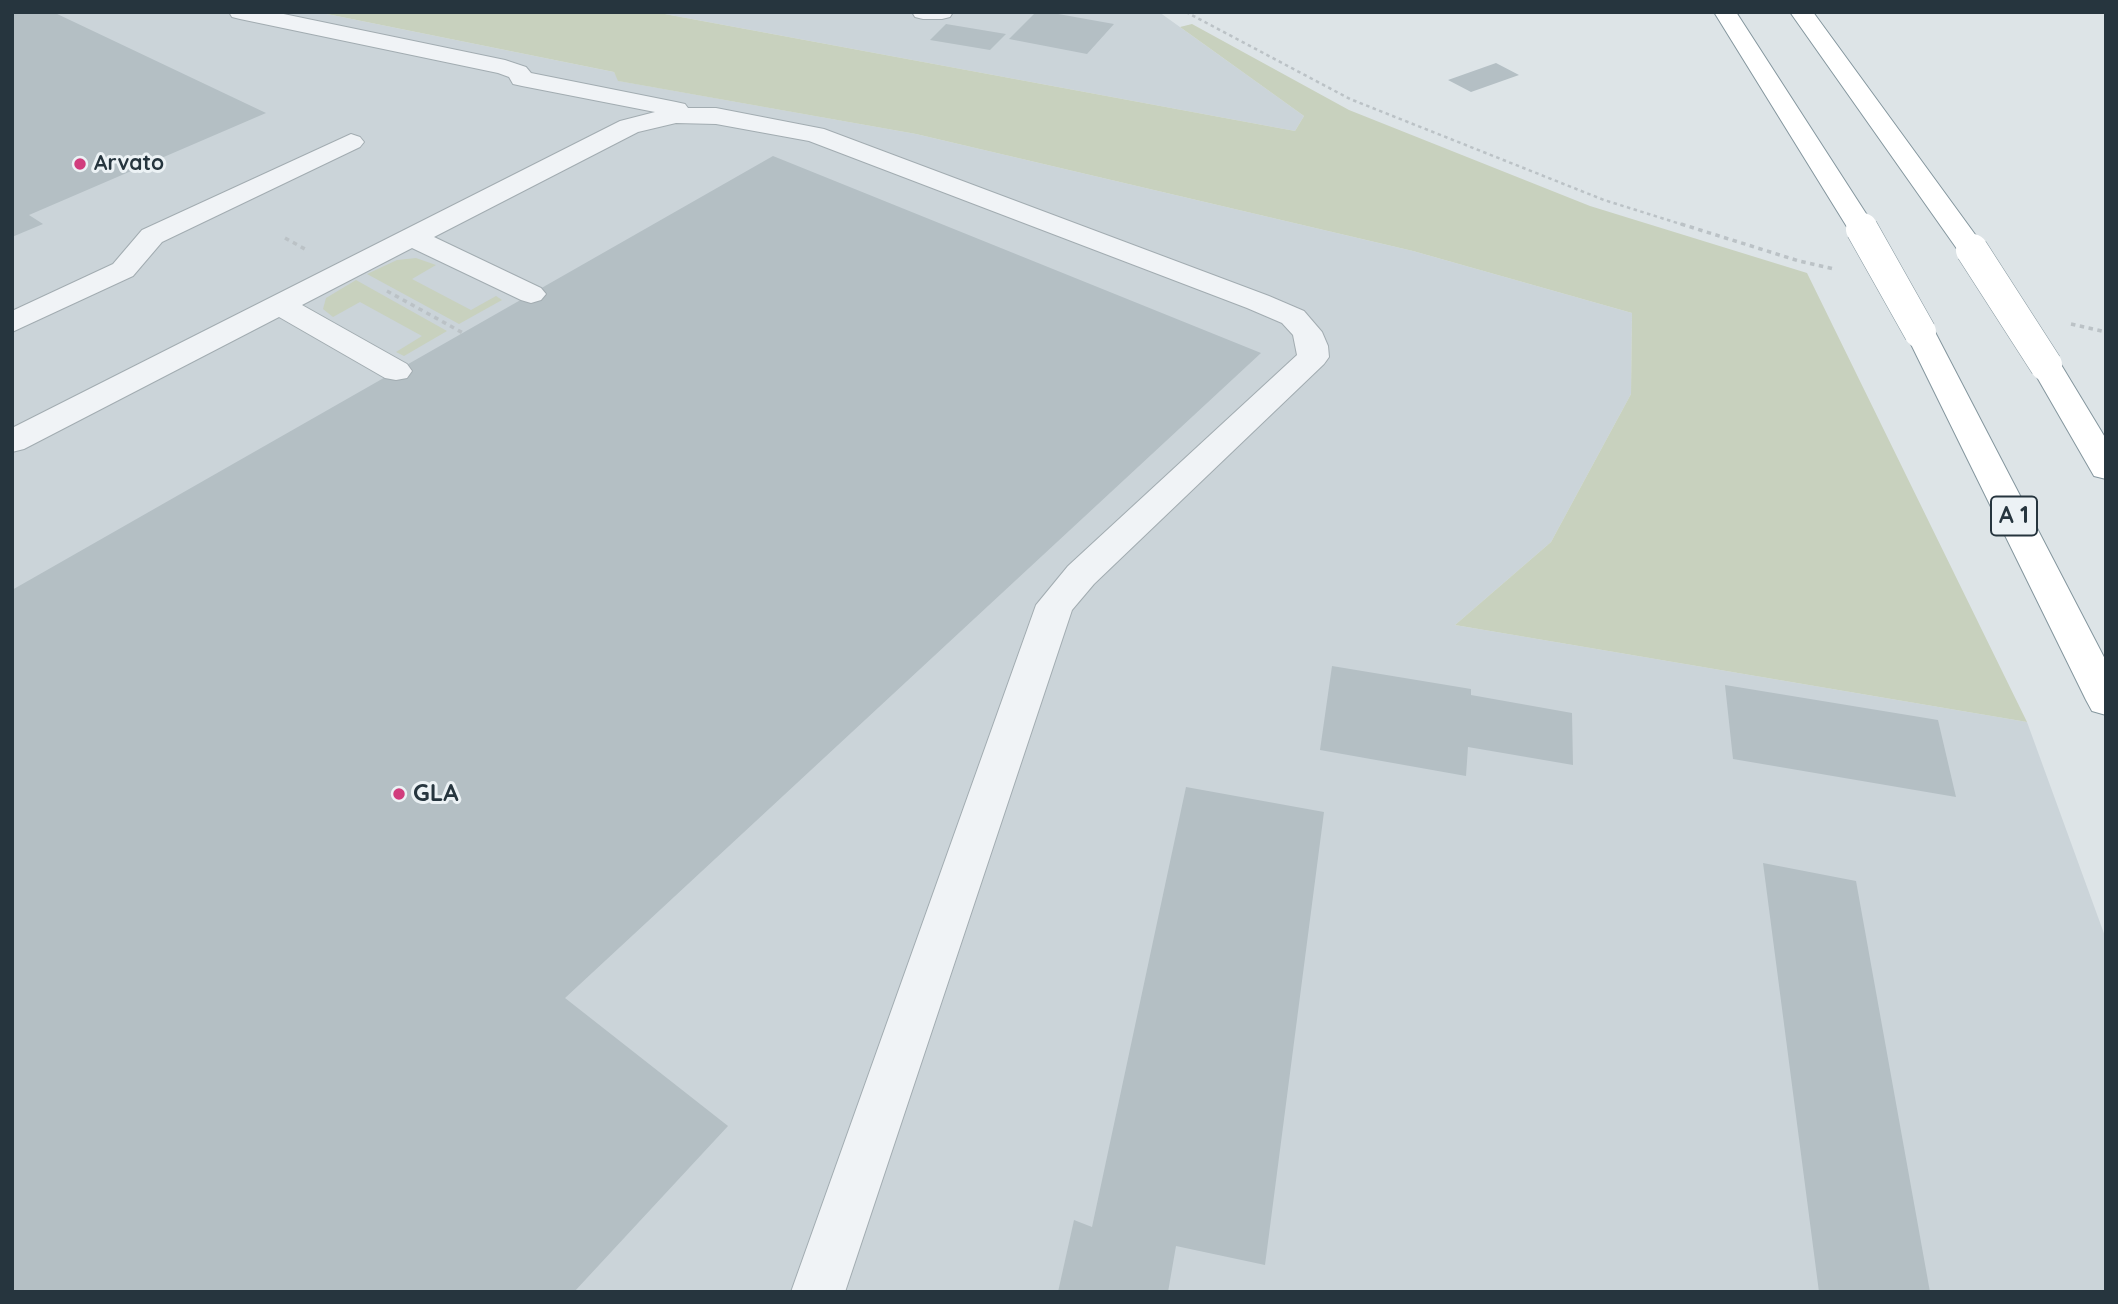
<!DOCTYPE html>
<html>
<head>
<meta charset="utf-8">
<style>
  body { margin:0 }
  #map { position:relative; width:2118px; height:1304px; overflow:hidden; background:#dde4e7; font-family:Quicksand,sans-serif }
  canvas { display:block }
  .frame { position:absolute; inset:0; border:14px solid #26353e; pointer-events:none }
</style>
</head>
<body>
<div id="map">
<canvas width="2118" height="1304"></canvas>
<div class="frame"></div>
</div>
<script>
const ctx = document.querySelector('canvas').getContext('2d');
ctx.lineJoin = 'round';
function fill(path, color) {
  ctx.fillStyle = color;
  ctx.fill(path, 'evenodd');
}
function toPath(rows) {
  const path = new Path2D();
  for (const r of rows) {
    path.moveTo(r[0], r[1]);
    for (let i = 2; i < r.length; i += 2) path.lineTo(r[i], r[i + 1]);
  }
  return path;
}
function trace(path, color, width, dash) {
  ctx.strokeStyle = color;
  ctx.lineWidth = width;
  ctx.lineCap = dash ? 'butt' : 'round';
  ctx.setLineDash(dash || []);
  ctx.stroke(path);
}
function label(font, color, halo, rows, align = 'center') {
  ctx.font = font + ' Quicksand,sans-serif';
  ctx.lineWidth = 6;
  ctx.setLineDash([]);
  ctx.textBaseline = 'middle';
  ctx.strokeStyle = halo;
  ctx.fillStyle = color;
  for (const [text, x, y, turn = 0] of rows) {
    ctx.save();
    ctx.translate(x, y);
    ctx.rotate((+turn || 0) * Math.PI / 180);
    ctx.textAlign = isNaN(turn) ? turn : align;
    if (halo) ctx.strokeText(text, 0, 0);
    ctx.fillText(text, 0, 0);
    ctx.restore();
  }
}
fill(toPath([
  [12,12,317,12,614,72,619,81,916,134,1413,251,1632,313,1631,394,1551,542,1455,625,2027,722,2106,939,2106,1292,12,1292],
  [654,12,1159,12,1304,116,1295,131]
]), '#cbd4d9');
fill(toPath([
  [317,12,654,12,1295,131,1304,116,1180,27,1192,24,1349,110,1590,206,1807,273,2027,722,1455,625,1551,542,1631,394,1632,313,1413,251,916,134,618,81,614,72],
  [416,258,436,265,412,279,471,310,496,296,502,300,459,324,367,274,397,260],
  [356,280,447,331,404,356,396,352,422,336,360,302,333,317,323,309,326,298]
]), '#c8d1be');
fill(toPath([
  [12,12,53,12,266,113,29,215,43,224,12,237],
  [1036,12,1047,12,1114,24,1087,54,1009,39],
  [946,24,1006,34,990,50,930,40],
  [1496,63,1519,75,1471,92,1448,80],
  [773,156,1261,353,565,998,728,1126,574,1292,12,1292,12,590],
  [1332,666,1471,689,1471,695,1572,713,1573,765,1468,747,1466,776,1320,750],
  [1725,685,1938,720,1956,797,1733,759],
  [1186,787,1324,812,1265,1265,1176,1246,1168,1292,1058,1292,1074,1220,1092,1227],
  [1763,863,1856,881,1930,1292,1819,1292]
]), '#b4bfc4');
const minor = toPath([
  [229,12,274,12,505,60,526,67,531,73,676,102,685,104,688,108,716,108,824,129,1269,296,1304,311,1322,332,1328,346,1329,357,1324,364,1094,584,1072,610,845,1292,791,1292,1036,605,1068,566,1297,355,1293,335,1282,323,1247,308,809,141,716,124,676,123,638,132,434,237,541,288,546,294,541,300,531,303,521,300,412,248,302,305,407,364,412,371,407,378,396,380,385,378,279,317,24,449,12,452,12,428,620,121,655,112,522,86,513,84,509,77,498,73,240,19,232,17,229,12],
  [912,12,953,12,950,17,942,19,923,19,915,17,912,12],
  [351,134,360,137,364,142,360,147,162,242,133,276,12,332,12,311,113,264,142,230,351,134]
]);
const highway = toPath([
  [1714,12,1736,12,1876,229,1872,235,1862,237,1852,235,1714,12],
  [1790,12,1813,12,1982,244,1986,250,1982,256,1972,259,1962,256,1790,12],
  [1920,323,1931,326,1935,332,2106,661,2106,715,2092,711,2086,700,1905,332,1909,326,1920,323],
  [2046,356,2057,358,2106,439,2106,479,2094,476,2030,365,2035,358,2046,356]
]);
trace(minor, '#a2acb1', 2);
trace(highway, '#84969e', 2);
trace(toPath([
  [1186,12,1350,99,1604,200,1687,226]
]), '#bbc2c6', 2.5, [3.5, 3.5]);
trace(toPath([
  [1681,224,1799,261,1834,269],
  [285,238,305,249],
  [387,291,463,333],
  [2071,324,2106,332]
]), '#bbc2c6', 3.5, [4.5, 4.5]);
fill(minor, '#f0f3f6');
fill(highway, '#fff');
const highwayBridge = toPath([
  [1862,229,1920,332],
  [1972,250,2046,365]
]);
trace(highwayBridge, '#84969e', 33, []);
trace(highwayBridge, '#fff', 32);
for (const [x, y, r, color] of [
  [80,164,7,"#d13d7d"],
  [399,794,7,"#d13d7d"]
]) {
  const dot = new Path2D();
  dot.arc(x, y, r, 0, 2 * Math.PI);
  ctx.fillStyle = color;
  ctx.fill(dot);
  trace(dot, '#ecf2f5', 2.5);
}
label('bold 21px', '#26353e', '#ecf2f5', [
  ["Arvato",94,164]
], 'left');
for (const [x, y, w] of [
  [2014,516,46]
]) {
  const box = new Path2D();
  box.roundRect(x - w / 2, y - 19.5, w, 39, 5);
  ctx.fillStyle = '#ecf2f5';
  ctx.fill(box);
  trace(box, '#26353e', 2);
}
label('bold 23px', '#26353e', null, [
  ["A 1",2014,516]
]);
label('bold 24px', '#26353e', '#ecf2f5', [
  ["GLA",413,794]
], 'left');
</script>
</body>
</html>
